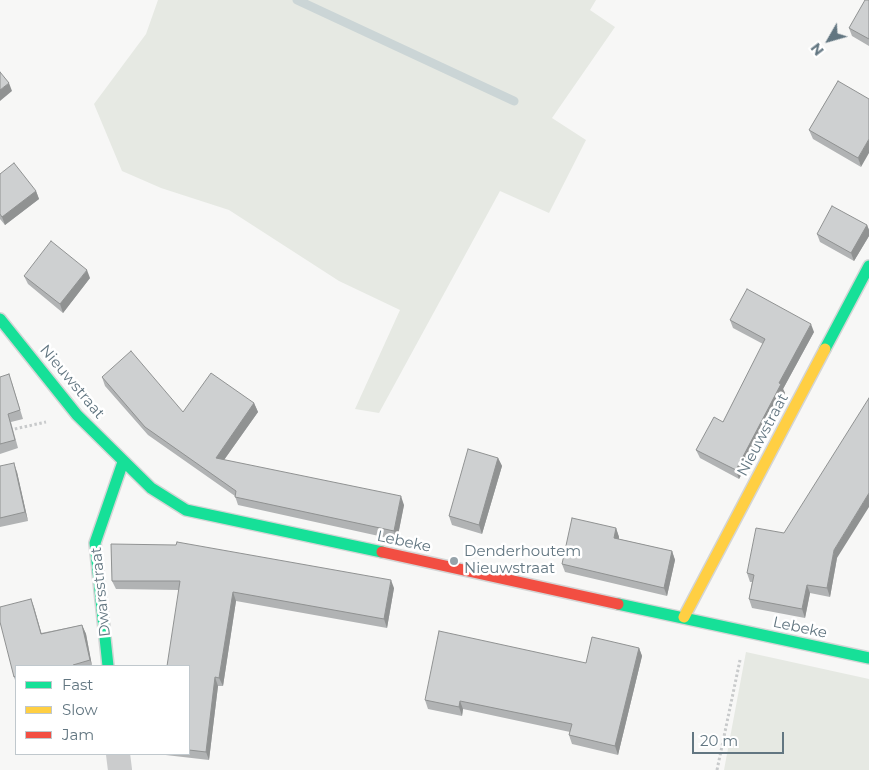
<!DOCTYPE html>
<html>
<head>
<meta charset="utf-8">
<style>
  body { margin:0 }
  #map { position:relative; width:869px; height:770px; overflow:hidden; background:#f7f7f6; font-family:Montserrat,sans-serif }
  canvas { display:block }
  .legend { position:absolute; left:15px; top:665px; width:175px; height:90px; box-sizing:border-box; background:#fff; border:1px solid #c0c8cd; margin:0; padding:6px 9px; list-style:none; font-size:15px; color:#627681 }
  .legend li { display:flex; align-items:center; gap:10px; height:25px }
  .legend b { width:25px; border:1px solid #c0c8cd }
  .north { position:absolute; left:804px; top:15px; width:50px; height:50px; -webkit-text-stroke:4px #fff; paint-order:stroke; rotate:232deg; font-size:14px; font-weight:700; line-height:20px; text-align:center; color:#627681 }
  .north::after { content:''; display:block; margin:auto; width:18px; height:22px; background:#627681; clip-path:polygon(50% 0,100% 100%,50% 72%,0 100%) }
  .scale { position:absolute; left:692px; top:732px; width:92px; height:22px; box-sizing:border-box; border:2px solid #627681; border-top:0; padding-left:6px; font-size:15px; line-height:18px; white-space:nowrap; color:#627681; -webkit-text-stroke:4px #fff; paint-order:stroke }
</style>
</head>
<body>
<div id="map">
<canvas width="869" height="770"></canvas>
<ul class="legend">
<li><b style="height:6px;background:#16e098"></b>Fast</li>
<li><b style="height:6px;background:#ffcf43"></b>Slow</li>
<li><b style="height:6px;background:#f24e42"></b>Jam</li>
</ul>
<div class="north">N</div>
<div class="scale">20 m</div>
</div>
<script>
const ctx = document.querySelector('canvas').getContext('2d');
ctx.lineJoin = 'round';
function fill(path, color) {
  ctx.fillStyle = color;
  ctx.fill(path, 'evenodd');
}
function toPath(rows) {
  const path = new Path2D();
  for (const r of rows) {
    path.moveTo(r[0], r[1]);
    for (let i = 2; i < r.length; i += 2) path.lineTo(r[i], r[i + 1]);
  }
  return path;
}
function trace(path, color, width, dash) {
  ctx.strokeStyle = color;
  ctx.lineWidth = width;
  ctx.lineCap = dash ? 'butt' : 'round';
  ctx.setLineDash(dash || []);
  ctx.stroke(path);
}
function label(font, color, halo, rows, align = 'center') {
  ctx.font = font + ' Montserrat,sans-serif';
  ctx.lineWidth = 5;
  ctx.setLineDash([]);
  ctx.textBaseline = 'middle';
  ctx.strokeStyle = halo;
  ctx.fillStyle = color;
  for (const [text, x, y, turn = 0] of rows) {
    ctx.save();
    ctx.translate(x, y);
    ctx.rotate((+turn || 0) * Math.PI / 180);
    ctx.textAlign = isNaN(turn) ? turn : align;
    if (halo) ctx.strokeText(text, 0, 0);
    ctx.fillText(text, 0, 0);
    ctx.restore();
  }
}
fill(toPath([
  [158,0,596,0,590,10,615,27,552,118,586,140,549,213,500,191,379,413,355,409,400,310,339,281,229,210,161,188,122,171,94,104,146,34],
  [746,652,869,679,869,770,724,770]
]), '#e6e9e3');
trace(toPath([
  [297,0,514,101]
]), '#cbd5d6', 9);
const fast = toPath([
  [0,319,77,415,151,488,186,510,382,552],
  [825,349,869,266],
  [618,604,869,658],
  [108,666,95,543,123,462]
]);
const slow = toPath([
  [684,617,825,349]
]);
const jam = toPath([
  [382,552,618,604]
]);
trace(fast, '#d4d5d5', 14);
trace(slow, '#d4d5d5', 14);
trace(jam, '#d4d5d5', 14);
trace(toPath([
  [10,430,46,422],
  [717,770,740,660]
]), '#c8cacb', 3, [2.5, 2.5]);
trace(toPath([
  [118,754,120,770]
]), '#cbcccd', 24);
trace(fast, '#16e098', 11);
trace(slow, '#ffcf43', 11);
trace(jam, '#f24e42', 11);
fill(toPath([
  [869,0,869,46,852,36,849,28],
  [838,81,861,167,813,139,809,130],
  [0,174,36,191,39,199,5,225,0,219],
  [867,225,869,230,869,236,854,261,820,242,817,234],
  [24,276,90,278,63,313,28,284],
  [730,320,814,332,783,389,785,393,739,479,700,458,696,450,723,422,763,344,733,328],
  [0,377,12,383,23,419,11,422,18,448,0,454],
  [102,377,183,412,254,403,258,412,224,460,404,505,397,540,238,505,235,496,148,435,105,386],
  [498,458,502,466,482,534,452,525,449,516],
  [0,466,17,472,28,521,0,527],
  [616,528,619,537,619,539,672,551,675,560,667,596,565,572,562,564],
  [111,544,394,588,387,628,236,601,223,686,218,686,209,760,157,754,189,754,189,666,179,590,116,589,112,581],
  [837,558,830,597,810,593,805,618,752,608,749,599,752,582,750,582,747,573],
  [31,599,41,633,82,625,86,634,92,666,16,666,16,683,14,677],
  [639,648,642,656,618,755,572,744,569,735,570,732,463,709,462,716,428,709,425,700,586,663]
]), '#b1b3b4');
fill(toPath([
  [9,83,12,91,0,101,0,90],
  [869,139,869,153,861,167,858,158],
  [36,191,39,199,5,225,2,217],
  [867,225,869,230,869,236,854,261,851,253],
  [87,270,90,278,63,313,60,304],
  [811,324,814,332,783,389,785,393,739,479,736,470,779,383],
  [254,403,258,412,219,467,216,458],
  [498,458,502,466,482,534,479,525],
  [14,463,17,472,28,521,25,512],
  [869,493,869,507,837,558,830,597,827,588,834,550],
  [401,496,404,505,397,540,394,531],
  [616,528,619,537,617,547,614,538],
  [672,551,675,560,667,596,664,588],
  [391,580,394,588,387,628,384,619],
  [807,585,810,593,805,618,802,609],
  [233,592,236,601,223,686,219,678],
  [31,599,34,607,44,642,41,634],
  [82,625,86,634,92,666,90,660],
  [639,648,642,656,618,755,615,746],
  [215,677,218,686,209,760,206,752],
  [460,701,463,709,462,716,459,707]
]), '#909292');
const building = toPath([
  [865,0,869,0,869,39,849,28,865,0],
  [0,72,9,83,0,90,0,72],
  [838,81,869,99,869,139,858,158,809,130,838,81],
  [14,163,36,191,2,217,0,214,0,174,14,163],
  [832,206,867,225,851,253,817,234,832,206],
  [51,241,87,270,60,304,24,276,51,241],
  [747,289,811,324,779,383,781,384,736,470,696,450,714,417,723,422,765,339,730,320,747,289],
  [131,351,183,412,211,373,254,403,216,458,401,496,394,531,235,497,236,491,145,427,102,377,131,351],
  [9,374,20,410,8,414,15,440,0,444,0,377,9,374],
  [869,398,869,493,834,550,827,588,807,585,802,609,749,599,754,575,747,573,756,528,784,533,869,398],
  [468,449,498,458,479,525,449,516,468,449],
  [14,463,25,512,0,518,0,466,14,463],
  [572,518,616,528,614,538,672,551,664,588,562,564,572,518],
  [177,542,391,580,384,619,233,592,219,678,215,677,206,752,189,750,189,666,167,666,180,581,112,581,111,544,176,545,177,542],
  [31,599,41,634,82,625,90,660,73,665,73,666,16,666,16,676,14,677,0,622,0,607,31,599],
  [439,631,586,663,592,637,639,648,615,746,569,735,572,724,460,701,459,707,425,700,439,631]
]);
fill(building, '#ced0d1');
trace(building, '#909292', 1);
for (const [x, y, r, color] of [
  [454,561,5,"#96a3aa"]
]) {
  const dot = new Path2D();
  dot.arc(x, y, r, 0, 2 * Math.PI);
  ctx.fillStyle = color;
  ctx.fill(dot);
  trace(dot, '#fff', 2);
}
label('15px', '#627681', '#fff', [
  ["Nieuwstraat",72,382,50],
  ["Nieuwstraat",763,435,-62],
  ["Lebeke",404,542,12],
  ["Dwarsstraat",101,592,-96],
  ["Lebeke",800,628,12]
]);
label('15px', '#627681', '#fff', [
  ["Denderhoutem",464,552],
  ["Nieuwstraat",464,569]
], 'left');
</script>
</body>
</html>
